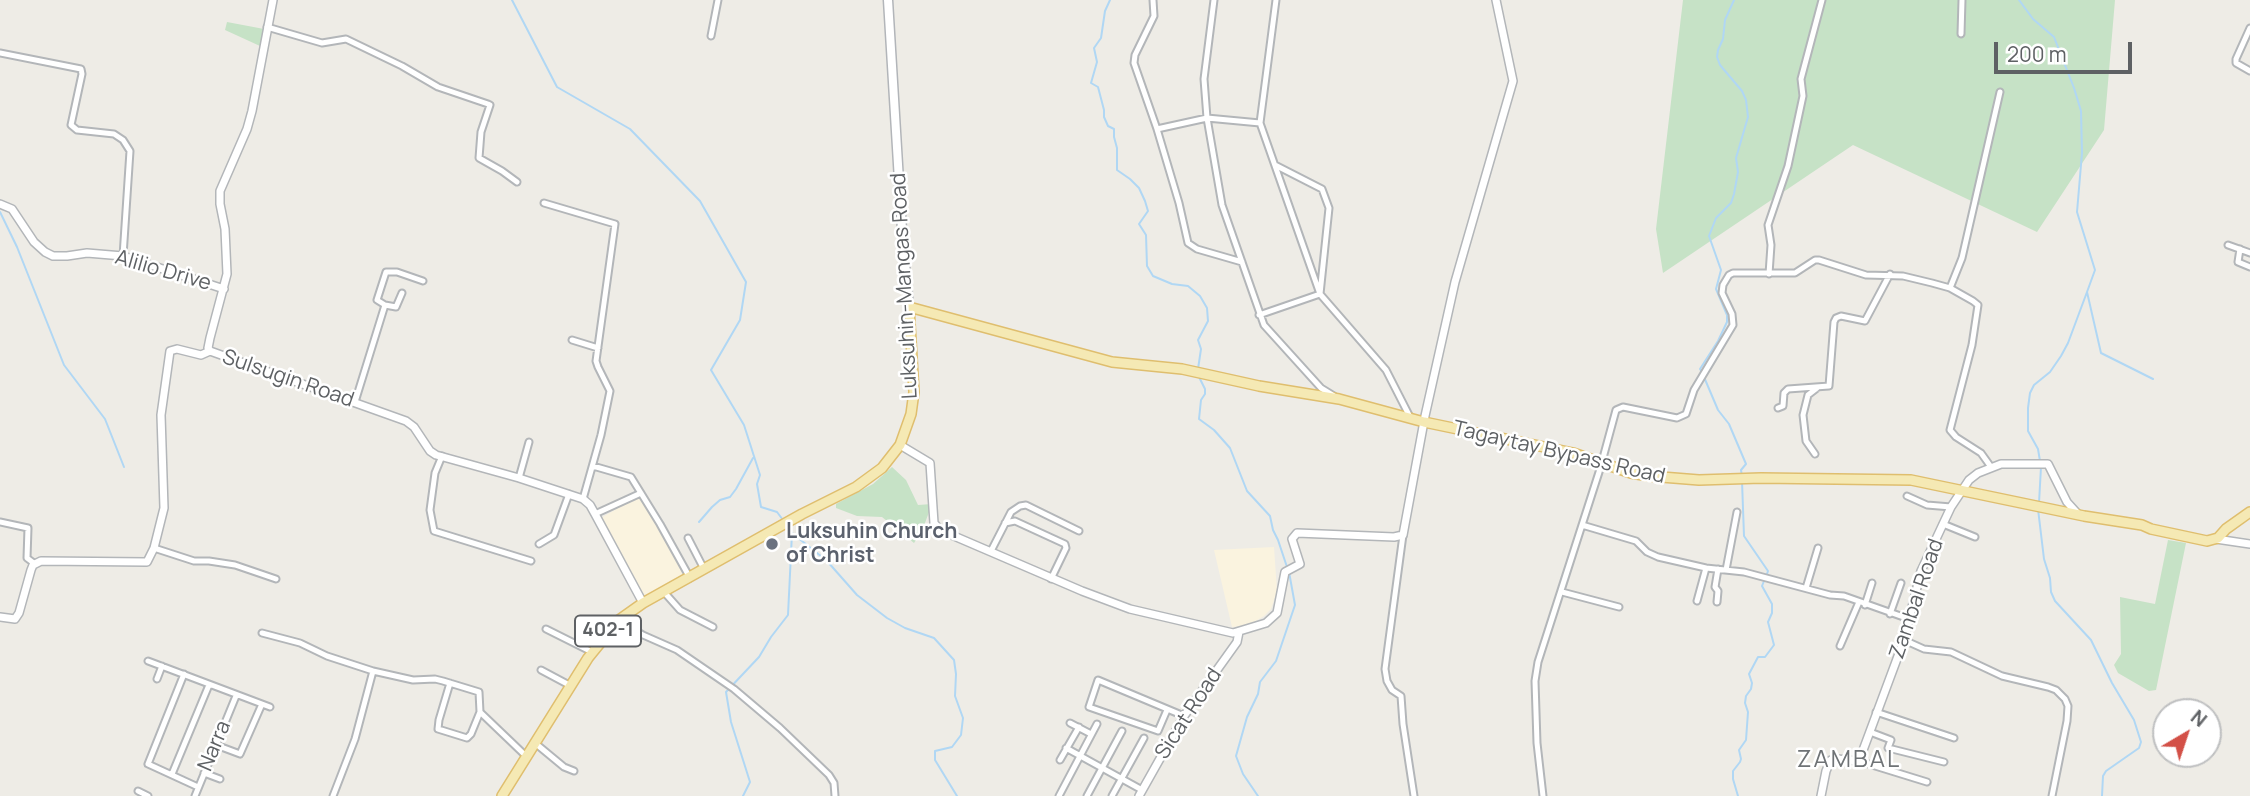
<!DOCTYPE html>
<html>
<head>
<meta charset="utf-8">
<style>
  body { margin:0 }
  #map { position:relative; width:2250px; height:796px; overflow:hidden; background:#eeece6; font-family:Manrope,sans-serif }
  canvas { display:block }
  .north { position:absolute; left:2152px; top:698px; width:70px; height:70px; box-sizing:border-box; background:#fff; border:2px solid #bfc0c1; border-radius:50%; rotate:39deg; font-size:19px; font-weight:700; line-height:28px; text-align:center; color:#5e6164 }
  .north::after { content:''; display:block; margin:auto; width:24px; height:32px; background:#d35047; clip-path:polygon(50% 0,100% 100%,50% 72%,0 100%) }
  .scale { position:absolute; left:1994px; top:42px; width:138px; height:32px; box-sizing:border-box; border:4px solid #5e6164; border-top:0; padding-left:9px; font-size:21px; line-height:24px; white-space:nowrap; color:#5e6164; -webkit-text-stroke:5px #fff; paint-order:stroke }
</style>
</head>
<body>
<div id="map">
<canvas width="2250" height="796"></canvas>
<div class="north">N</div>
<div class="scale">200 m</div>
</div>
<script>
const ctx = document.querySelector('canvas').getContext('2d');
ctx.lineJoin = 'round';
function fill(path, color) {
  ctx.fillStyle = color;
  ctx.fill(path, 'evenodd');
}
function toPath(rows) {
  const path = new Path2D();
  for (const r of rows) {
    path.moveTo(r[0], r[1]);
    for (let i = 2; i < r.length; i += 2) path.lineTo(r[i], r[i + 1]);
  }
  return path;
}
function trace(path, color, width, dash) {
  ctx.strokeStyle = color;
  ctx.lineWidth = width;
  ctx.lineCap = dash ? 'butt' : 'round';
  ctx.setLineDash(dash || []);
  ctx.stroke(path);
}
function label(font, color, halo, rows, align = 'center') {
  ctx.font = font + ' Manrope,sans-serif';
  ctx.lineWidth = 5;
  ctx.setLineDash([]);
  ctx.textBaseline = 'middle';
  ctx.strokeStyle = halo;
  ctx.fillStyle = color;
  for (const [text, x, y, turn = 0] of rows) {
    ctx.save();
    ctx.translate(x, y);
    ctx.rotate((+turn || 0) * Math.PI / 180);
    ctx.textAlign = isNaN(turn) ? turn : align;
    if (halo) ctx.strokeText(text, 0, 0);
    ctx.fillText(text, 0, 0);
    ctx.restore();
  }
}
fill(toPath([
  [641,495,687,573,645,597,601,518],
  [1274,547,1277,591,1271,609,1264,616,1254,622,1242,626,1232,627,1214,550]
]), '#faf3df');
fill(toPath([
  [1683,0,2115,0,2104,130,2037,232,1853,145,1663,273,1656,229],
  [227,22,264,29,260,46,225,30],
  [892,467,906,480,918,505,932,504,922,531,914,543,882,517,857,516,836,508,836,504,873,484],
  [2168,540,2186,543,2156,690,2149,691,2118,673,2114,665,2121,654,2120,597,2155,604]
]), '#c6e2c6');
trace(toPath([
  [512,0,557,87,630,129,700,201,746,282,740,320,711,370,744,425,760,475,757,484,761,507,777,512,783,520],
  [1110,0,1105,11,1101,38,1094,48,1097,62,1091,83,1098,87,1104,110,1104,117,1108,126,1114,129,1114,137,1117,148,1117,170,1130,179,1139,188,1145,201,1148,211,1139,224,1146,235,1147,266,1153,276,1172,284,1188,286,1200,296,1207,308,1208,321,1198,340,1201,349,1198,369],
  [2019,0,2033,19,2054,37,2074,88,2081,111,2082,153,2077,212,2095,270,2087,292,2101,353,2153,379],
  [0,212,17,247,64,365,105,419,124,467],
  [1702,372,1700,369,1718,341,1727,322,1727,315,1716,289,1721,270,1709,236,1716,218,1731,203,1734,194,1738,172,1736,158,1748,117,1746,100,1742,91,1720,65,1717,57,1718,50,1723,39,1725,20,1734,0],
  [1199,377,1205,389,1205,394,1201,400,1199,419,1214,430,1230,448,1247,491,1270,516,1273,530,1278,540,1287,567],
  [1704,377,1718,410,1729,424,1746,464,1741,470,1742,476],
  [2040,461,2038,449,2028,431,2028,408,2030,393,2034,385,2050,372,2061,356,2068,343,2087,292],
  [1742,481,1744,536,1768,571,1767,574],
  [2039,503,2041,467],
  [2038,509,2044,559,2050,578,2051,592,2055,601,2091,640,2112,683,2134,720,2141,742,2139,748,2106,771,2103,776,2102,796],
  [699,522,712,507,720,500,730,497,736,489,753,458],
  [792,533,827,561,857,595,887,618,905,628,934,638,954,660,956,674,955,696,963,718,961,735,952,747,935,751,935,760,957,796],
  [743,796,750,782,731,722,726,692,759,657,771,637,788,615,792,533,788,528],
  [1258,796,1243,774,1236,756,1247,717,1258,694,1260,682,1276,661,1295,605,1289,572],
  [1738,796,1733,779,1733,771,1740,762,1741,759,1739,750,1746,740,1748,712,1745,703,1746,696,1751,689,1752,683,1749,674,1758,657,1765,657,1774,645,1768,622,1772,613,1772,604,1762,586,1764,581]
]), '#b0d7f4', 2);
const minor = toPath([
  [1153,0,1154,16,1135,55,1134,63,1157,129,1179,203,1188,243,1197,249,1242,262],
  [1214,0,1204,79,1207,118,1222,205,1264,325,1321,388,1334,396],
  [1276,0,1260,123,1320,294,1386,370,1411,419],
  [267,27,322,43,346,39,402,66,438,87,488,104,490,105,481,132,479,158,502,171,517,182],
  [2250,28,2236,59,2236,63,2250,71],
  [1961,34,1962,0],
  [711,36,718,0],
  [0,53,81,69,82,74,71,125,77,130,114,134,123,140,130,151,123,256],
  [1157,129,1207,118,1260,123],
  [544,203,615,224,596,361,598,367,610,391,601,435,583,499],
  [2228,245,2250,253],
  [2240,249,2238,262,2250,267],
  [1769,274,1771,245,1768,225,1788,166,1803,96,1801,79,1822,0],
  [1950,288,1962,258,2000,92],
  [385,305,396,307,402,293],
  [1259,315,1320,294,1329,208,1322,189,1275,165],
  [572,340,598,348],
  [355,402,385,305,377,300,386,272,397,272,423,281],
  [1778,408,1783,406,1784,393,1788,389,1829,386,1834,322,1836,318,1841,316,1865,321,1890,274],
  [1815,454,1806,441,1803,415,1808,395,1817,388],
  [442,456,435,473,430,510,434,531,531,561],
  [593,466,631,477,660,524,690,578],
  [519,478,529,442],
  [1907,496,1927,505,1951,507],
  [595,514,641,493],
  [0,522,28,528,27,558,35,564],
  [1005,523,1015,521,1065,544,1066,548,1051,579],
  [1943,524,1975,537],
  [1582,525,1636,541,1647,552,1658,557,1706,568,1744,572,1830,595,1844,596,1909,619],
  [1403,535,1385,669,1387,681,1392,690,1401,696,1403,724,1414,796],
  [688,538,704,569],
  [539,544,554,535,569,494],
  [154,548,194,561,209,561,235,565,276,579],
  [991,551,1011,512,1020,506,1026,505,1079,531],
  [1726,570,1737,512],
  [1806,588,1818,548],
  [664,592,680,610,713,627],
  [1562,592,1619,607],
  [1697,601,1706,568],
  [1717,602,1718,591,1715,587,1718,569],
  [1865,605,1872,583],
  [1890,614,1901,583],
  [619,620,643,635,677,650,734,689,780,728,829,775,834,783,835,796],
  [546,629,592,652],
  [262,633,300,643,327,656,373,671,413,680,435,679,443,681,479,692,480,712,527,757],
  [1904,640,1924,649,1951,652,2002,676,2048,687,2056,690,2065,699,2068,706,2067,721,2052,796],
  [1840,646,1859,602],
  [148,661,270,707],
  [541,670,571,686],
  [184,674,148,764,198,787],
  [157,679,162,666],
  [450,683,439,720,438,729,467,738,471,734,480,712],
  [1167,710,1158,731,1089,707,1098,680,1184,716],
  [1876,712,1954,738],
  [1070,723,1091,734],
  [1870,732,1891,740,1888,748,1944,762],
  [535,743,564,767,574,771],
  [216,745,240,754,262,704],
  [1066,748,1142,790],
  [1060,760,1079,727],
  [1859,761,1927,782],
  [204,773,220,779],
  [172,774,209,685],
  [138,791,148,796],
  [195,796,236,696],
  [333,796,355,739,373,671],
  [1059,796,1097,724],
  [1087,796,1122,731],
  [1112,796,1144,738],
  [1543,796,1537,743,1535,681,1538,662,1600,469,1616,410,1623,407,1677,418,1686,414,1694,390,1733,325,1732,314,1722,293,1723,285,1729,275,1733,273,1795,273,1815,260,1819,260,1866,275,1903,276,1932,283,1950,288,1973,301,1978,305,1972,345,1950,430,1956,437,1981,453,1991,467]
]);
const tertiary = toPath([
  [273,0,252,111,247,129,220,191,220,204,225,229,227,274,210,338,208,348,210,351,406,421,414,427,430,451,436,455,519,478,583,499,590,505,595,514,643,603],
  [0,204,12,209,34,242,45,252,53,256,67,256,87,253,123,256,224,289],
  [900,445,930,463,934,523,940,530,1082,591,1130,609,1233,633,1266,623,1277,613,1285,572,1300,564,1292,539,1297,533,1394,537,1403,535,1425,416,1455,282,1513,81,1496,0],
  [2216,539,2250,544],
  [0,617,15,619,19,613,31,570,33,565,41,561,147,562,154,548,164,508,161,415,170,351,177,349,201,355,210,351],
  [1139,796,1184,716,1237,642,1239,632],
  [1821,796,1826,771,1831,760,1837,759,1859,761,1904,640,1921,571,1951,507,1969,480,1978,473,2001,464,2048,464,2067,502,2077,513]
]);
const secondary = toPath([
  [888,0,902,230,909,307]
]);
const primary = toPath([
  [502,796,588,658,619,620,643,603,802,514,856,487,882,468,900,445,911,414,914,392,909,307,1112,362,1182,369,1259,386,1339,399,1424,422,1573,453,1631,473,1649,476,1699,480,1761,478,1911,480,2084,516,2142,525,2151,529,2207,541,2218,538,2226,529,2250,512]
]);
trace(minor, '#b3b6b9', 9);
trace(tertiary, '#b3b6b9', 10);
trace(secondary, '#b2b5b9', 11);
trace(primary, '#dfbe6e', 12);
trace(minor, '#fff', 5);
trace(tertiary, '#fff', 7);
trace(secondary, '#fff', 8);
trace(primary, '#f5e9b4', 9);
for (const [x, y, r, color] of [
  [772,544,7,"#6b7280"]
]) {
  const dot = new Path2D();
  dot.arc(x, y, r, 0, 2 * Math.PI);
  ctx.fillStyle = color;
  ctx.fill(dot);
  trace(dot, '#fff', 2.5);
}
for (const [x, y, w] of [
  [608,631,66]
]) {
  const box = new Path2D();
  box.roundRect(x - w / 2, y - 15.5, w, 31, 5);
  ctx.fillStyle = '#fff';
  ctx.fill(box);
  trace(box, '#5e6164', 2);
}
label('bold 19px', '#5e6164', null, [
  ["402-1",608,631]
]);
label('21px', '#5e6164', '#fff', [
  ["Alilio Drive",163,271,16],
  ["Luksuhin-Mangas Road",905,286,-93],
  ["Sulsugin Road",288,379,19],
  ["Tagaytay Bypass Road",1559,453,13],
  ["Zambal Road",1917,599,-71],
  ["Sicat Road",1189,714,-57],
  ["Narra",215,746,-67]
]);
label('bold 21px', '#5b616d', '#fff', [
  ["Luksuhin Church",786,532],
  ["of Christ",786,556]
], 'left');
ctx.letterSpacing = '2px';
label('24px', '#6f7376', '#fff', [
  ["ZAMBAL",1849,760]
]);
ctx.letterSpacing = '0px';
</script>
</body>
</html>
